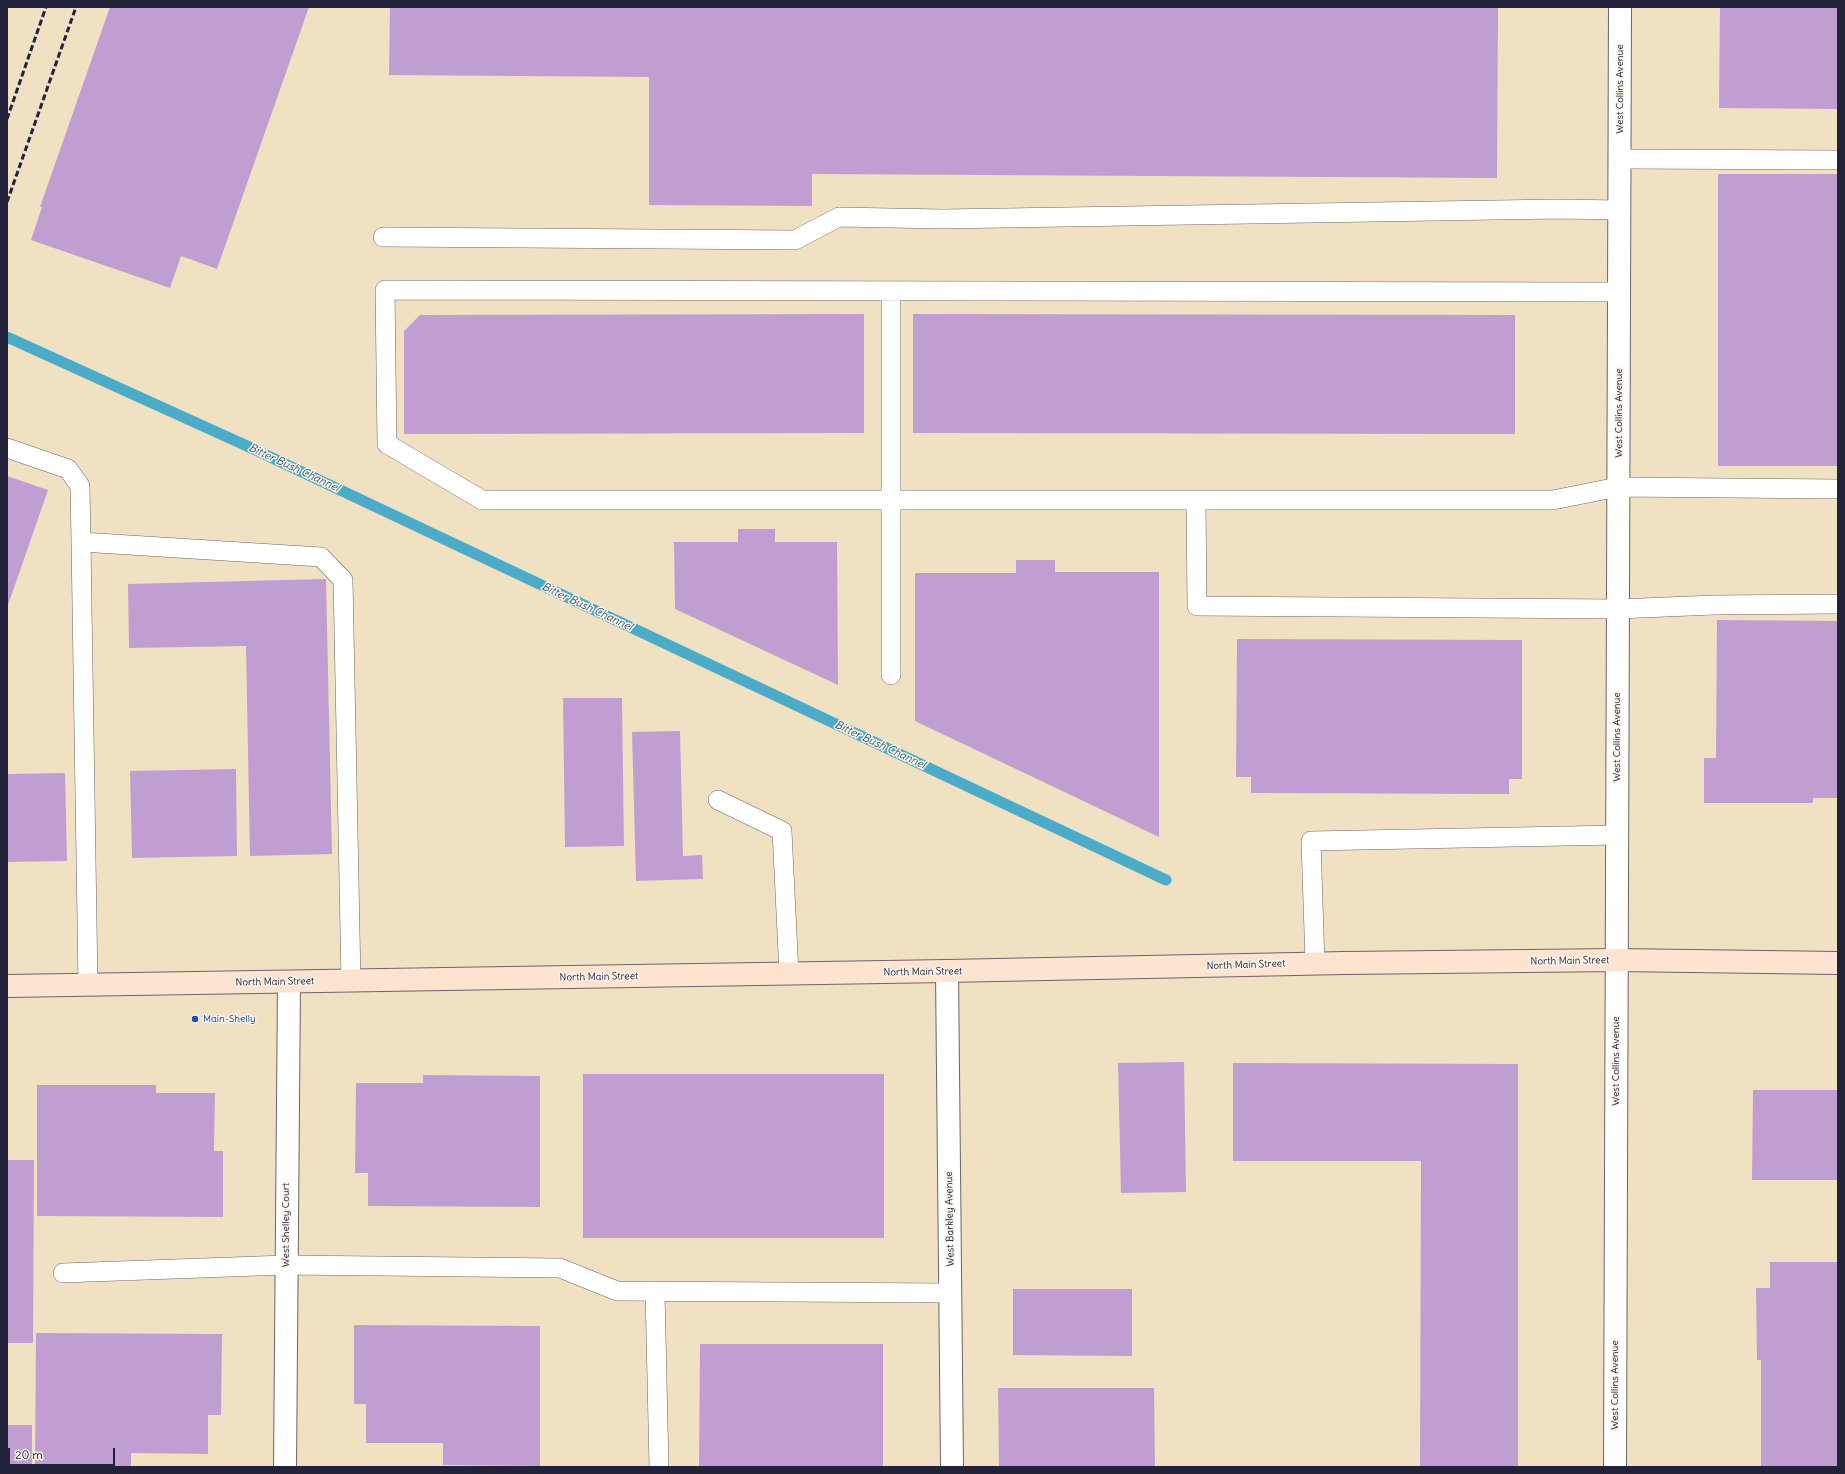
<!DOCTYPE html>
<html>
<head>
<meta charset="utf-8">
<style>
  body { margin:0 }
  #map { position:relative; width:1845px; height:1474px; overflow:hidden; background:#f1e1c3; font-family:Delius,sans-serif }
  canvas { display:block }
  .frame { position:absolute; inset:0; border:8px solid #22223b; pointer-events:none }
  .scale { position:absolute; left:8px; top:1448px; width:107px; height:18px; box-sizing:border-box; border:2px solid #22223b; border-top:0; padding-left:5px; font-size:12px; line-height:14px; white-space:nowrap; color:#22223b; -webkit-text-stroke:3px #f7f3e8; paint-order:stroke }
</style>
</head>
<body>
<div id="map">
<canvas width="1845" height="1474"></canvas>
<div class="frame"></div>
<div class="scale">20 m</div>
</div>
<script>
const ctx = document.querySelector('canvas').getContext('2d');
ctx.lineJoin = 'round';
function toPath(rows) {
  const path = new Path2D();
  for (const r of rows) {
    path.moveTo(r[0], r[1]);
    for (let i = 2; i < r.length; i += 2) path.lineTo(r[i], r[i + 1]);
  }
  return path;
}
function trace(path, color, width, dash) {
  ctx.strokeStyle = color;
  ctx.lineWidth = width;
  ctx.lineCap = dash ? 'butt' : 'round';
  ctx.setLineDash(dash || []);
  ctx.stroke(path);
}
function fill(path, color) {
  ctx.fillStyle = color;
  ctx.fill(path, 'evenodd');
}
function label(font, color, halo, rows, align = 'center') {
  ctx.font = font + ' Delius,sans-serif';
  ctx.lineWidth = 3;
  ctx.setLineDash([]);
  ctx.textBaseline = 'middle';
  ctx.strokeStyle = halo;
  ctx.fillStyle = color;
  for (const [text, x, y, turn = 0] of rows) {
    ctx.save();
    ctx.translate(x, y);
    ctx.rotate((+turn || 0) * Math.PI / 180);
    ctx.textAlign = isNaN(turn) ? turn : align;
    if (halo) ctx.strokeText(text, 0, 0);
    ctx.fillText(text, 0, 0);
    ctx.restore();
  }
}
trace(toPath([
  [7,337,247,446,1166,880]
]), '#4aacc9', 11);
fill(toPath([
  [110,7,309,7,217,269,181,256,170,288,31,240,42,207,40,207],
  [390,7,1498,7,1497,178,812,174,812,206,649,205,649,77,389,75],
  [1720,7,1838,7,1838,109,1719,108],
  [1718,174,1838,174,1838,466,1718,466],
  [864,314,864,433,404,434,404,331,420,315],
  [913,314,1515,315,1515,434,913,433],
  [7,476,48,490,7,608],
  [738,529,775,529,775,542,837,542,838,685,675,609,674,542,738,542],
  [1016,560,1055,560,1055,572,1159,572,1159,837,915,721,915,573,1016,573],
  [326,579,332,854,250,856,246,646,129,648,128,584],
  [1717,620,1838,621,1838,798,1813,798,1813,803,1704,803,1704,758,1716,758],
  [1237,639,1522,640,1522,779,1509,779,1509,794,1251,793,1251,777,1236,777],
  [563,698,622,698,624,846,565,847],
  [680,731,683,856,702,855,703,879,636,881,632,732],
  [236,769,237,856,132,858,130,771],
  [65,773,67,861,7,862,7,774],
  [1184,1062,1186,1192,1121,1193,1118,1063],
  [1233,1063,1518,1064,1518,1467,1420,1467,1421,1161,1233,1161],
  [583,1074,884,1074,884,1238,583,1238],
  [423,1075,540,1076,540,1207,368,1206,368,1173,355,1173,356,1083,423,1083],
  [37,1085,156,1085,156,1093,215,1093,214,1151,223,1151,223,1217,37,1216],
  [1753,1090,1838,1090,1838,1180,1752,1180],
  [7,1160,34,1160,33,1343,7,1343],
  [1770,1262,1838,1262,1838,1467,1761,1467,1761,1360,1757,1360,1756,1288,1770,1288],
  [1013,1289,1132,1289,1132,1356,1013,1355],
  [354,1325,540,1326,540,1466,443,1465,443,1443,366,1443,366,1404,354,1404],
  [36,1333,222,1334,221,1415,208,1415,208,1454,131,1453,131,1467,35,1467],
  [700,1344,883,1344,883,1467,699,1467],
  [998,1388,1154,1388,1155,1467,999,1467],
  [7,1425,32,1425,32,1467,7,1467]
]), '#c09ed1');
const service = toPath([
  [1620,159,1838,160],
  [383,237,795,240,839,217,943,219,1558,209,1620,210],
  [1619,292,385,290,387,444,482,500,1553,500,1618,487,1838,489],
  [7,448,68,469,80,486,81,542],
  [1196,500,1197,606,1618,609,1714,605,1838,604],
  [891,675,891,291],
  [718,800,782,831,789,974],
  [1315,963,1311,841,1617,835],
  [88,985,81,542,321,557,343,580,351,981],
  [63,1273,286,1265,560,1268,617,1291,950,1293],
  [655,1291,659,1467]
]);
const minor = toPath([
  [947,971,952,1467],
  [285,1467,289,982]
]);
const tertiary = toPath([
  [1615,1467,1620,7]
]);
const secondary = toPath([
  [7,986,947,971,1345,963,1617,960,1838,963]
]);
trace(service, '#6a656b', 20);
trace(minor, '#6a656b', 24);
trace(tertiary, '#6a656b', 24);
trace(secondary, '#6a656b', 24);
trace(service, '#fff', 19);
trace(minor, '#fff', 22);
trace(tertiary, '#fff', 22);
trace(secondary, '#fde4d1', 22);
trace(toPath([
  [7,119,46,7],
  [7,202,76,7]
]), '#22223b', 3, [6, 3]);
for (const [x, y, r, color] of [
  [195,1019,4,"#1a4fb4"]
]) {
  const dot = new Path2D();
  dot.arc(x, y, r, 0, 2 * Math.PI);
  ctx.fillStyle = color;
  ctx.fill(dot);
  trace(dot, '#f7f3e8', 1.5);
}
label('10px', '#22223b', '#f7f3e8', [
  ["West Collins Avenue",1620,89,-90],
  ["West Collins Avenue",1619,413,-90],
  ["West Collins Avenue",1617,737,-90],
  ["North Main Street",1570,961,-1],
  ["North Main Street",1246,965,-2],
  ["North Main Street",923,972,-1],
  ["North Main Street",599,977,-1],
  ["North Main Street",275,982,-1],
  ["West Collins Avenue",1616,1061,-90],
  ["West Barkley Avenue",950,1219,-91],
  ["West Shelley Court",286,1225,-90],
  ["West Collins Avenue",1615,1385,-90]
]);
label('10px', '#164399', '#f7f3e8', [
  ["Main-Shelly",203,1019]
], 'left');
label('italic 11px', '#325974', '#f7f3e8', [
  ["Bitter Bush Channel",294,468,25],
  ["Bitter Bush Channel",587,607,25],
  ["Bitter Bush Channel",880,745,25]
]);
</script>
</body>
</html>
